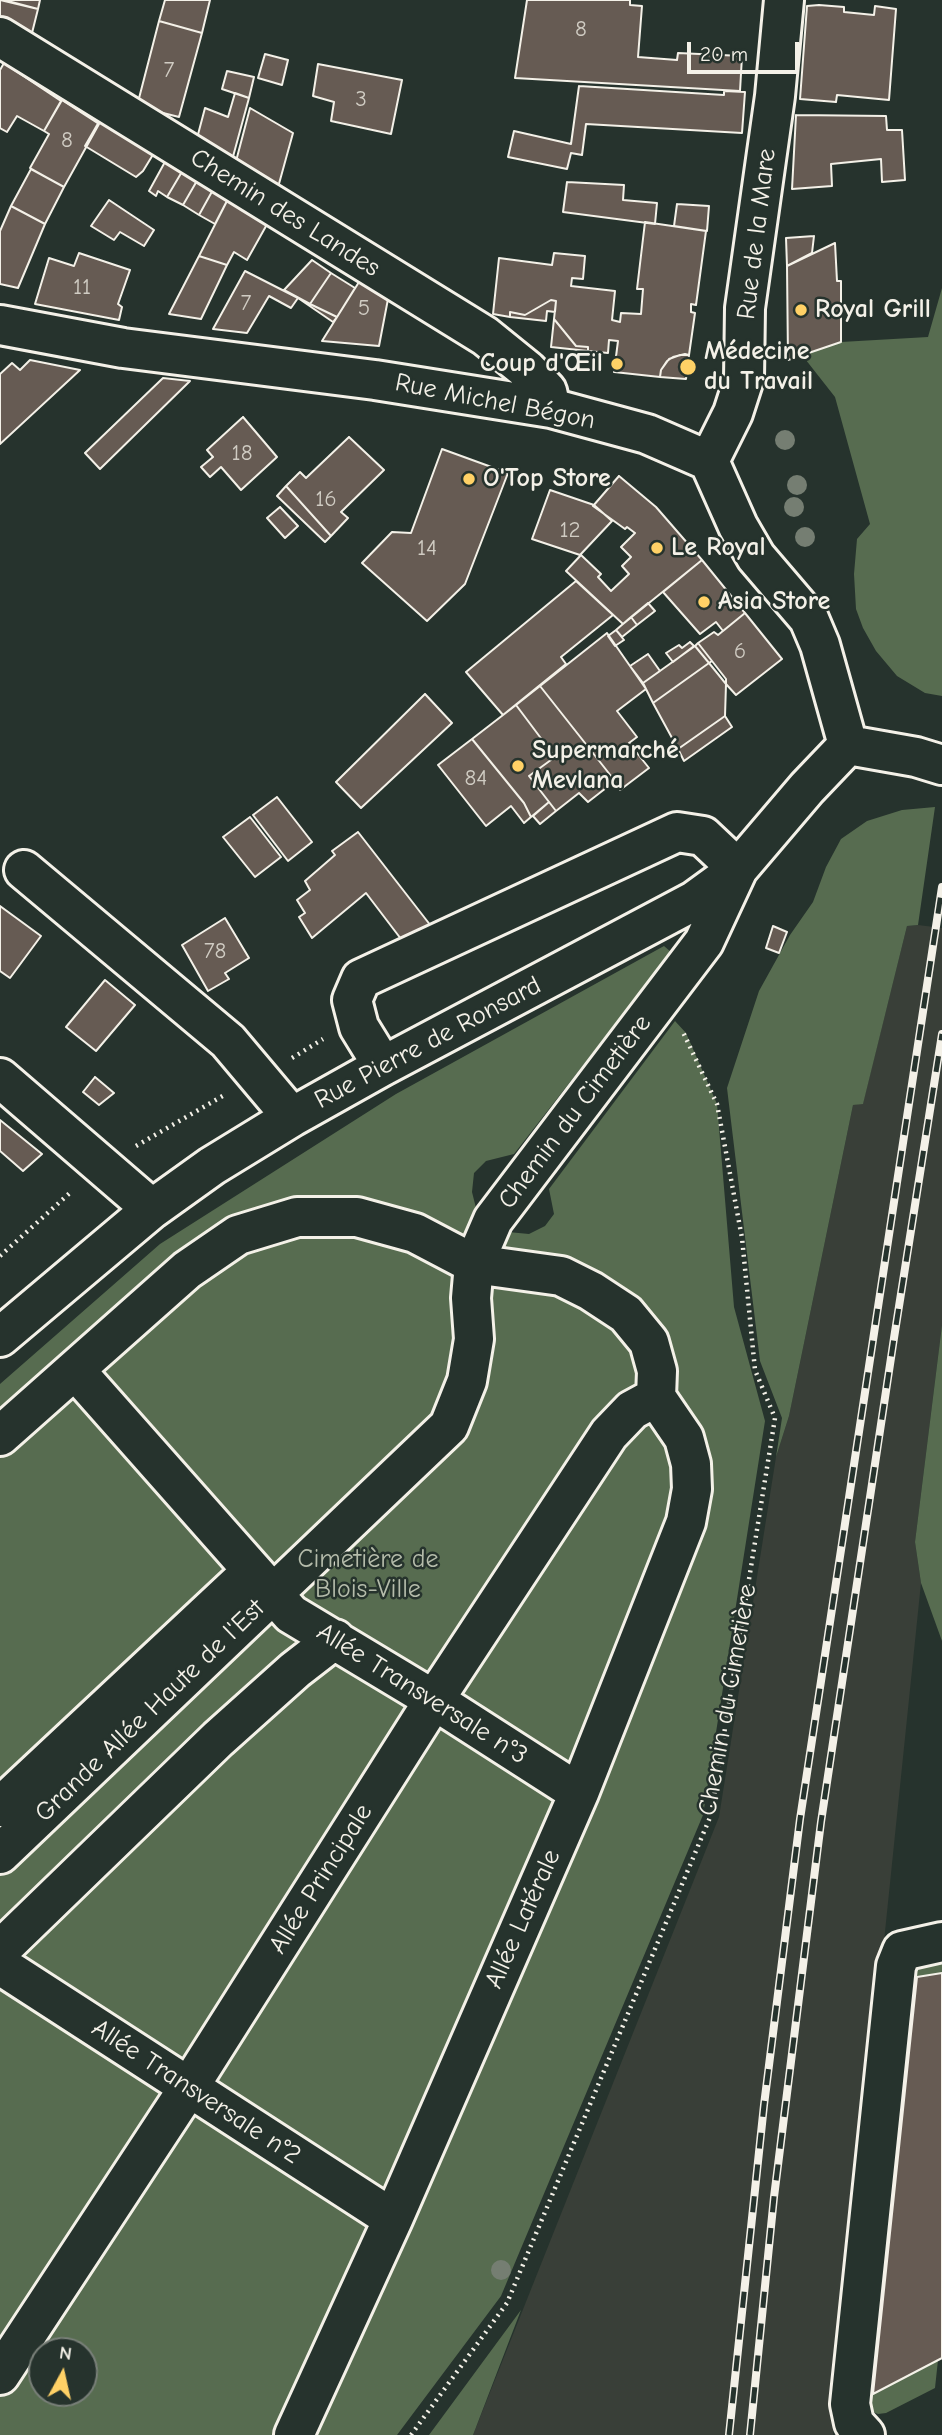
<!DOCTYPE html>
<html>
<head>
<meta charset="utf-8">
<style>
  body { margin:0 }
  #map { position:relative; width:942px; height:2435px; overflow:hidden; background:#26332d; font-family:"Comic Neue",sans-serif }
  canvas { display:block }
  .north { position:absolute; left:28px; top:2337px; width:70px; height:70px; box-sizing:border-box; background:#26332d; border:2px solid #787f78; border-radius:50%; rotate:8deg; font-size:19px; font-weight:700; line-height:28px; text-align:center; color:#f4f1e8 }
  .north::after { content:''; display:block; margin:auto; width:24px; height:32px; background:#ffd166; clip-path:polygon(50% 0,100% 100%,50% 72%,0 100%) }
  .scale { position:absolute; left:687px; top:42px; width:112px; height:32px; box-sizing:border-box; border:4px solid #f4f1e8; border-top:0; padding-left:9px; font-size:21px; line-height:24px; white-space:nowrap; color:#f4f1e8; -webkit-text-stroke:5px #26332d; paint-order:stroke }
</style>
</head>
<body>
<div id="map">
<canvas width="942" height="2435"></canvas>
<div class="north">N</div>
<div class="scale">20 m</div>
</div>
<script>
const ctx = document.querySelector('canvas').getContext('2d');
ctx.lineJoin = 'round';
function fill(path, color) {
  ctx.fillStyle = color;
  ctx.fill(path, 'evenodd');
}
function toPath(rows) {
  const path = new Path2D();
  for (const r of rows) {
    path.moveTo(r[0], r[1]);
    for (let i = 2; i < r.length; i += 2) path.lineTo(r[i], r[i + 1]);
  }
  return path;
}
function trace(path, color, width, dash) {
  ctx.strokeStyle = color;
  ctx.lineWidth = width;
  ctx.lineCap = dash ? 'butt' : 'round';
  ctx.setLineDash(dash || []);
  ctx.stroke(path);
}
function label(font, color, halo, rows, align = 'center') {
  ctx.font = font + ' "Comic Neue",sans-serif';
  ctx.lineWidth = 5;
  ctx.setLineDash([]);
  ctx.textBaseline = 'middle';
  ctx.strokeStyle = halo;
  ctx.fillStyle = color;
  for (const [text, x, y, turn = 0] of rows) {
    ctx.save();
    ctx.translate(x, y);
    ctx.rotate((+turn || 0) * Math.PI / 180);
    ctx.textAlign = isNaN(turn) ? turn : align;
    if (halo) ctx.strokeText(text, 0, 0);
    ctx.fillText(text, 0, 0);
    ctx.restore();
  }
}
fill(toPath([
  [918,925,942,928,942,1325,915,1542,921,1583,833,2435,473,2435,719,1817,776,1457,789,1416,853,1105,863,1103,907,926]
]), '#393f38');
fill(toPath([
  [942,288,942,696,925,693,897,676,876,651,863,628,856,609,854,574,857,539,870,524,835,397,802,355,841,342,928,337],
  [935,807,918,925,907,926,863,1104,853,1105,789,1416,776,1457,782,1418,760,1361,727,1088,759,991,790,935,813,902,826,867,841,839,867,821,902,810],
  [664,946,671,952,514,1154,486,1161,474,1173,472,1192,476,1208,508,1232,529,1234,545,1226,554,1214,549,1189,675,1021,686,1033,717,1104,734,1307,765,1421,703,1815,501,2296,397,2435,0,2435,0,1384,160,1244,396,1094],
  [42,2351,84,2351,84,2393,42,2393],
  [942,1325,942,1641,921,1583,915,1542],
  [942,1960,942,1973,917,1977,906,2082,899,2080,909,1966],
  [874,2276,885,2277,873,2393,938,2360,935,2388,886,2413,878,2414,868,2410],
  [521,2310,473,2435,429,2435]
]), '#576c50');
const building = toPath([
  [0,0,38,9,30,41,0,24,0,0],
  [4,0,40,0,38,9,4,0],
  [165,0,210,0,202,33,159,21,165,0],
  [527,0,630,0,630,5,642,6,638,57,677,60,678,53,742,56,740,91,515,78,527,0],
  [819,5,844,7,844,12,874,15,875,6,896,9,889,100,837,95,836,102,800,99,807,6,819,5],
  [159,21,202,33,179,117,159,112,157,118,137,106,159,21],
  [265,54,288,60,282,85,258,78,265,54],
  [4,63,61,101,44,131,17,116,7,132,0,128,0,70,4,63],
  [318,64,402,80,391,134,331,121,334,102,313,96,318,64],
  [227,71,254,77,249,98,222,89,227,71],
  [579,86,724,95,724,91,745,92,742,133,586,124,582,155,571,153,567,169,508,157,514,131,571,144,579,86],
  [235,93,249,98,231,164,196,142,205,108,228,117,235,93],
  [62,100,99,124,64,187,30,168,49,134,44,131,62,100],
  [250,108,293,133,277,191,235,165,250,108],
  [796,115,886,116,887,130,902,130,905,180,882,182,881,159,831,164,832,186,792,189,796,115],
  [100,120,154,153,143,171,136,177,85,146,100,120],
  [166,160,183,170,167,197,158,191,156,196,149,191,166,160],
  [31,169,64,187,45,224,11,206,31,169],
  [183,170,198,179,183,205,167,197,183,170],
  [198,179,214,188,199,215,183,205,198,179],
  [567,182,624,185,623,200,657,203,655,224,563,212,567,182],
  [214,188,229,197,215,224,199,215,214,188],
  [229,197,270,219,247,260,234,252,227,265,199,256,229,197],
  [109,200,154,230,144,246,120,232,114,240,91,226,109,200],
  [677,204,709,206,707,231,674,226,677,204],
  [11,206,45,224,18,288,0,284,0,231,11,206],
  [645,222,706,231,696,305,691,304,691,312,695,313,689,355,680,355,669,359,661,370,660,377,614,372,618,341,609,340,608,353,588,351,588,347,576,346,554,319,556,301,551,300,525,315,510,312,510,317,493,314,499,258,552,265,554,253,585,256,583,279,572,278,571,286,615,291,612,320,620,322,621,313,641,314,643,289,637,289,645,222],
  [814,236,812,253,787,266,786,238,814,236],
  [835,243,837,281,841,281,841,342,788,360,787,266,835,243],
  [79,253,130,270,118,304,122,307,119,320,35,304,49,258,74,266,79,253],
  [199,256,227,265,201,319,169,314,199,256],
  [312,260,331,273,310,304,284,290,312,260],
  [245,271,298,298,291,308,269,296,247,333,213,329,245,271],
  [331,273,355,288,337,317,310,304,331,273],
  [359,282,388,299,379,346,322,341,359,282],
  [298,298,310,304,337,317,333,322,298,298],
  [551,300,556,301,555,312,547,311,546,321,510,317,510,312,525,315,551,300],
  [554,319,576,346,588,347,588,351,551,347,554,319],
  [685,354,689,355,686,379,660,377,661,370,667,361,673,357,685,354],
  [30,360,80,370,0,444,0,374,12,363,20,370,30,360],
  [163,378,190,381,100,469,85,453,163,378],
  [243,417,277,457,241,490,221,467,210,477,201,467,213,457,207,450,243,417],
  [349,437,384,470,341,512,348,518,331,536,286,486,300,472,306,478,349,437],
  [442,449,508,473,465,584,427,621,362,563,392,532,411,533,442,449],
  [619,476,656,507,702,560,623,624,566,571,581,555,601,574,598,577,611,591,629,574,622,566,631,557,621,547,635,533,627,527,625,529,593,506,619,476],
  [286,486,331,536,325,542,277,496,286,486],
  [550,490,594,505,612,521,580,555,532,539,550,490],
  [280,507,298,526,285,538,267,518,280,507],
  [702,560,745,613,723,631,716,622,700,634,663,592,702,560],
  [576,581,613,615,561,657,566,664,503,715,466,672,576,581],
  [648,603,655,611,637,625,631,617,648,603],
  [745,613,782,659,736,695,726,684,726,679,698,643,714,632,718,635,745,613],
  [631,617,637,625,622,637,616,630,631,617],
  [616,630,624,640,615,646,608,636,616,630],
  [607,633,646,689,617,711,637,737,629,743,649,768,620,790,614,782,615,781,540,686,607,633],
  [690,642,694,646,673,662,666,653,679,645,682,648,690,642],
  [698,643,712,661,709,663,695,646,698,643],
  [695,646,709,663,653,703,643,683,695,646],
  [648,654,660,671,643,683,630,666,648,654],
  [709,663,726,684,725,716,678,749,653,703,709,663],
  [540,686,615,781,588,802,579,793,556,811,529,776,555,757,516,705,540,686],
  [425,694,452,723,361,808,336,782,425,694],
  [516,705,555,757,529,776,549,802,531,817,524,803,472,739,516,705],
  [725,716,732,727,684,761,678,749,725,716],
  [472,739,524,803,531,817,524,823,511,806,486,826,438,765,472,739],
  [277,797,312,842,288,861,253,815,277,797],
  [549,802,556,811,540,824,533,816,549,802],
  [250,817,281,857,255,877,223,837,250,817],
  [358,832,431,926,401,939,366,893,312,938,299,917,305,913,297,900,310,890,305,881,335,855,332,851,358,832],
  [0,906,41,936,10,978,0,971,0,906],
  [225,918,249,958,225,973,229,979,208,991,182,945,225,918],
  [773,926,787,932,779,953,766,948,773,926],
  [105,980,135,1005,96,1051,66,1027,105,980],
  [95,1077,114,1093,99,1105,83,1092,95,1077],
  [0,1120,42,1154,23,1171,0,1151,0,1120],
  [942,1973,942,2358,873,2394,917,1977,942,1973]
]);
fill(building, '#665b53');
trace(building, '#f4f1e8', 2);
const minor = toPath([
  [0,37,485,336,527,370,547,391,551,408],
  [0,325,123,348,375,380,551,408,647,434,709,461,738,526,756,557,809,619,820,645,848,745],
  [709,461,733,413,744,379,745,308,775,96,784,0],
  [848,745,916,757,942,765],
  [24,870,228,1041,292,1117],
  [0,1078,152,1209],
  [0,1337,152,1209,212,1166,292,1117,383,1066,694,901,738,869,807,788,848,745],
  [75,1370,291,1614,434,1700,579,1793],
  [0,1436,187,1270,238,1235,297,1217,357,1217,415,1233,474,1264,561,1276,591,1291,626,1314,649,1342,657,1371,656,1397],
  [0,1807,252,1571],
  [0,1854,449,1426,467,1381,474,1339,471,1298,474,1264,493,1220,704,942,738,869,703,836,677,832,361,979,352,1000,359,1027,383,1066],
  [0,1950,218,1739,295,1670,335,1639],
  [0,1965,393,2219],
  [0,2375,189,2087,434,1700,609,1434,632,1410,656,1397],
  [294,2435,393,2219,579,1793,686,1522,692,1489,691,1464,684,1438,656,1397],
  [865,2435,854,2423,850,2404,896,1966,902,1951,942,1942]
]);
trace(minor, '#f4f1e8', 44);
trace(toPath([
  [292,1058,323,1039],
  [136,1146,226,1094],
  [0,1256,72,1191],
  [411,2435,507,2303,711,1815,775,1418,755,1370,742,1238,717,1104,682,1030]
]), '#f4f1e8', 4.5, [2, 5]);
trace(minor, '#26332d', 38);
const rail = toPath([
  [729,2435,764,2105,800,1819,942,887],
  [750,2435,774,2197,821,1822,894,1338,942,1034]
]);
trace(rail, '#f4f1e8', 8);
trace(rail, '#26332d', 5, [16]);
ctx.fillStyle = '#757e72';
for (const [x, y] of [
  [785,440],
  [797,485],
  [794,507],
  [805,537],
  [501,2270]
]) {
  ctx.beginPath();
  ctx.arc(x, y, 10, 0, 2 * Math.PI);
  ctx.fill();
}
for (const [x, y, r, color] of [
  [801,310,7,"#ffd166"],
  [617,364,7,"#ffd166"],
  [688,367,9,"#ffd166"],
  [469,479,7,"#ffd166"],
  [657,548,7,"#ffd166"],
  [704,602,7,"#ffd166"],
  [518,766,7,"#ffd166"]
]) {
  const dot = new Path2D();
  dot.arc(x, y, r, 0, 2 * Math.PI);
  ctx.fillStyle = color;
  ctx.fill(dot);
  trace(dot, '#26332d', 2.5);
}
label('23px', '#d0ccc3', null, [
  ["8",581,29],
  ["7",169,70],
  ["3",361,99],
  ["8",67,140],
  ["11",82,287],
  ["7",246,303],
  ["5",364,308],
  ["18",242,453],
  ["16",326,499],
  ["12",570,530],
  ["14",427,548],
  ["6",740,651],
  ["84",476,778],
  ["78",215,951]
]);
label('26px', '#f4f1e8', '#26332d', [
  ["Chemin des Landes",285,213,32],
  ["Rue de la Mare",757,234,-83],
  ["Rue Michel Bégon",495,402,11],
  ["Rue Pierre de Ronsard",428,1043,-28],
  ["Chemin du Cimetière",575,1112,-53],
  ["Allée Transversale n°3",422,1694,32],
  ["Chemin du Cimetière",728,1700,-80],
  ["Grande Allée Haute de l'Est",150,1711,-44],
  ["Allée Principale",321,1879,-58],
  ["Allée Latérale",523,1919,-66],
  ["Allée Transversale n°2",196,2092,33]
]);
label('bold 26px', '#f4f1e8', '#26332d', [
  ["Royal Grill",815,310],
  ["Médecine",704,352],
  ["du Travail",704,382],
  ["Coup d'Œil",603,364,"right"],
  ["O'Top Store",483,479],
  ["Le Royal",671,548],
  ["Asia Store",718,602],
  ["Supermarché",532,751],
  ["Mevlana",532,781]
], 'left');
label('26px', '#b5bcab', '#26332d', [
  ["Cimetière de",368,1560],
  ["Blois-Ville",368,1590]
]);
</script>
</body>
</html>
